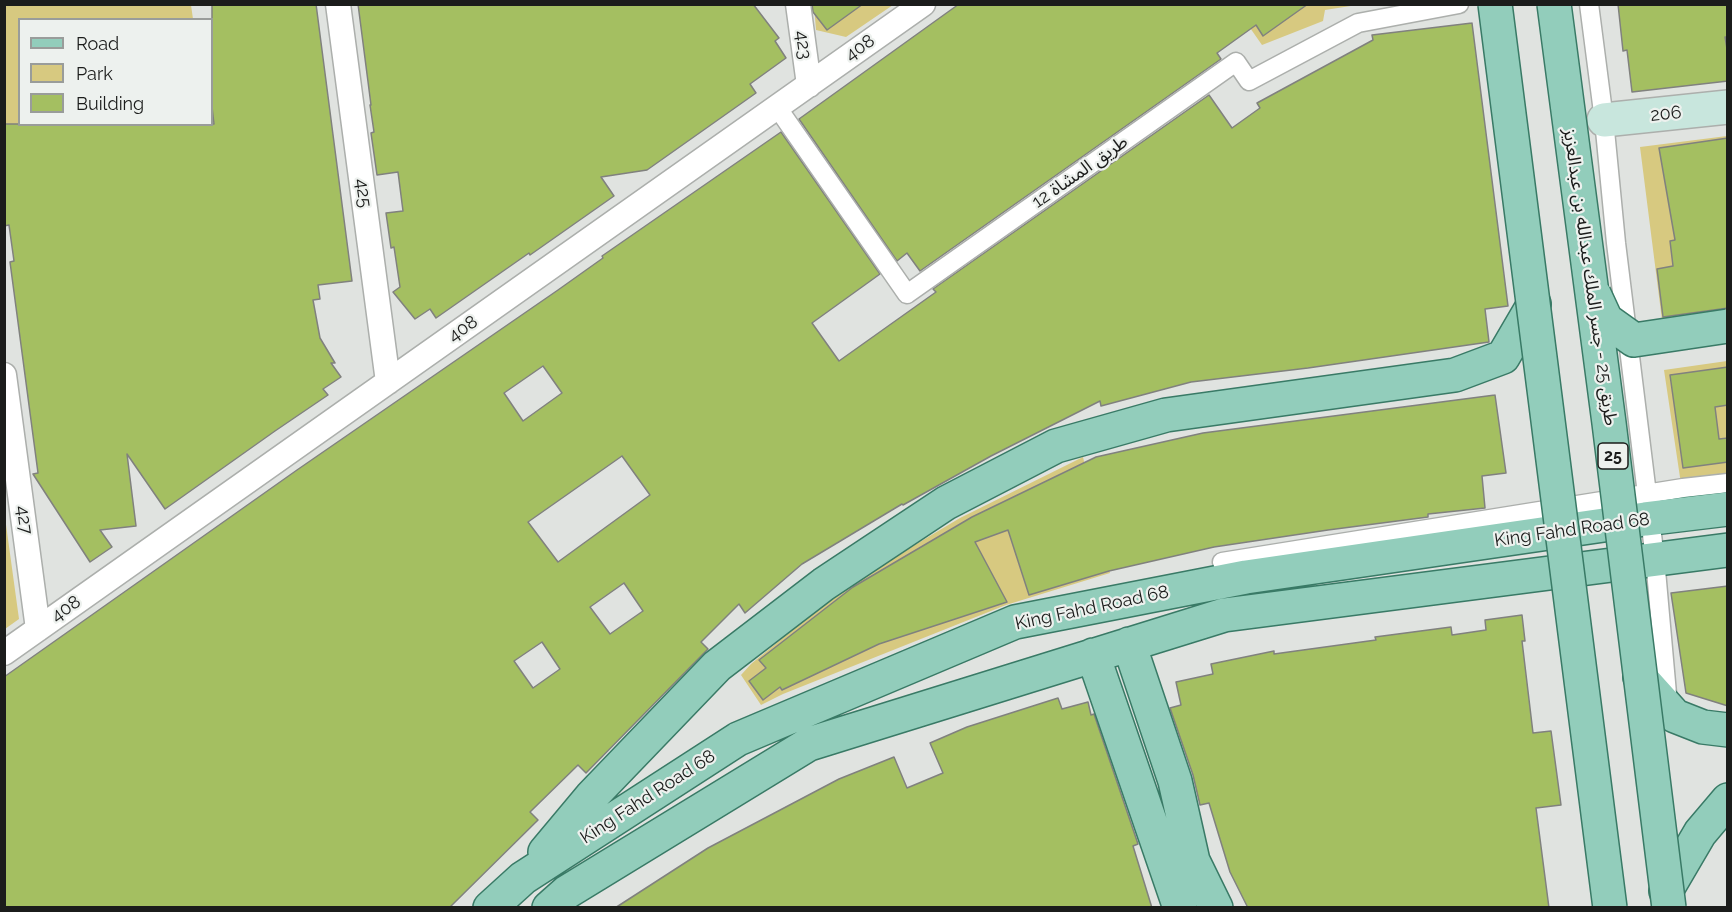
<!DOCTYPE html>
<html>
<head>
<meta charset="utf-8">
<style>
  body { margin:0 }
  #map { position:relative; width:1732px; height:912px; overflow:hidden; background:#e0e3e0; font-family:Raleway,sans-serif }
  canvas { display:block }
  .frame { position:absolute; inset:0; border:6px solid #1b1c1b; pointer-events:none }
  .legend { position:absolute; left:18px; top:18px; width:195px; height:108px; box-sizing:border-box; background:#edf1ee; border:2px solid #999c9a; margin:0; padding:8px 10px; list-style:none; font-size:18px; color:#1b1c1b }
  .legend li { display:flex; align-items:center; gap:12px; height:30px }
  .legend b { width:30px; border:2px solid #999c9a }
</style>
</head>
<body>
<div id="map">
<canvas width="1732" height="912"></canvas>
<div class="frame"></div>
<ul class="legend">
<li><b style="height:8px;background:#92cdbb"></b>Road</li>
<li><b style="height:16px;background:#d7c980"></b>Park</li>
<li><b style="height:16px;background:#a4bf61"></b>Building</li>
</ul>
</div>
<script>
const ctx = document.querySelector('canvas').getContext('2d');
ctx.lineJoin = 'round';
function fill(path, color) {
  ctx.fillStyle = color;
  ctx.fill(path, 'evenodd');
}
function toPath(rows) {
  const path = new Path2D();
  for (const r of rows) {
    path.moveTo(r[0], r[1]);
    for (let i = 2; i < r.length; i += 2) path.lineTo(r[i], r[i + 1]);
  }
  return path;
}
function trace(path, color, width, dash) {
  ctx.strokeStyle = color;
  ctx.lineWidth = width;
  ctx.lineCap = dash ? 'butt' : 'round';
  ctx.setLineDash(dash || []);
  ctx.stroke(path);
}
function label(font, color, halo, rows, align = 'center') {
  ctx.font = font + ' Raleway,"Noto Sans Arabic",sans-serif';
  ctx.lineWidth = 4.5;
  ctx.setLineDash([]);
  ctx.textBaseline = 'middle';
  ctx.strokeStyle = halo;
  ctx.fillStyle = color;
  for (const [text, x, y, turn = 0] of rows) {
    ctx.save();
    ctx.translate(x, y);
    ctx.rotate((+turn || 0) * Math.PI / 180);
    ctx.textAlign = isNaN(turn) ? turn : align;
    if (halo) ctx.strokeText(text, 0, 0);
    ctx.fillText(text, 0, 0);
    ctx.restore();
  }
}
fill(toPath([
  [4,5,191,5,193,19,20,20,20,124,5,169],
  [814,5,893,5,846,37,816,30],
  [1234,5,1357,5,1325,10,1323,21,1262,45],
  [1727,136,1727,311,1662,320,1640,147],
  [1727,361,1727,478,1681,484,1664,370],
  [1083,457,1110,573,1006,605,783,694,761,705,741,675,751,664,846,586,960,518],
  [4,510,19,619,5,629,4,629]
]), '#d7c980');
const building = toPath([
  [212,4,316,4,352,281,318,285,320,299,313,300,320,338,335,363,331,363,341,377,323,389,328,395,275,431,165,509,127,454,136,526,100,530,112,547,90,562,33,474,38,473,10,262,14,261,9,225,4,226,4,124,214,124,212,107,212,4],
  [358,4,753,4,779,38,775,41,786,58,750,84,756,93,647,170,601,177,614,196,530,255,529,253,436,318,430,309,415,319,393,292,400,287,394,247,391,248,386,213,403,211,398,172,377,175,371,133,374,132,370,105,371,105,358,4],
  [812,4,863,4,827,30,813,12,812,4],
  [959,4,1308,4,1263,36,1256,25,1217,53,1221,59,920,271,907,253,897,261,799,119,959,4],
  [1618,4,1728,4,1728,37,1725,37,1728,55,1728,81,1632,92,1627,50,1623,51,1618,4],
  [1472,23,1508,306,1485,309,1489,342,1308,368,1191,382,1101,406,1100,401,991,456,903,505,902,504,802,564,745,613,739,604,701,642,708,649,586,773,578,765,530,812,538,820,449,908,4,908,4,677,297,470,558,290,603,258,602,256,781,132,880,274,812,323,839,361,936,292,933,289,1209,95,1232,128,1260,108,1257,103,1373,40,1372,35,1472,23],
  [543,366,562,393,523,421,504,393,543,366],
  [622,456,650,495,558,562,528,522,622,456],
  [624,583,643,611,610,634,590,607,624,583],
  [542,642,560,669,533,688,514,661,542,642],
  [1728,138,1728,308,1663,317,1657,269,1673,266,1670,241,1675,240,1659,148,1728,138],
  [1728,367,1728,405,1715,407,1719,439,1728,438,1728,462,1683,468,1670,375,1728,367],
  [1495,395,1506,473,1482,476,1485,508,1428,514,1428,517,1328,530,1214,547,1109,571,1029,595,1008,530,975,542,1007,602,879,644,782,690,780,687,763,700,749,681,766,668,759,660,853,587,972,517,1096,457,1203,433,1495,395],
  [1728,586,1728,706,1686,693,1671,593,1728,586],
  [1522,615,1525,641,1522,641,1533,733,1551,731,1561,805,1536,808,1549,908,1248,908,1230,872,1209,803,1200,805,1193,775,1170,708,1181,705,1176,682,1213,674,1211,664,1274,651,1274,654,1376,640,1375,637,1451,627,1452,635,1486,630,1485,620,1522,615],
  [1058,698,1062,709,1088,702,1091,715,1094,714,1138,844,1133,846,1152,908,615,908,708,848,839,779,894,757,907,788,943,773,930,743,967,727,1058,698]
]);
fill(building, '#a4bf61');
trace(building, '#80817e', 1.5);
const pedestrian = toPath([
  [1589,4,1604,120,1616,243,1655,559,1668,705],
  [777,107,907,294,1236,62,1249,81,1358,23,1459,4],
  [1222,562,1683,488,1728,483]
]);
const minor = toPath([
  [338,4,388,382],
  [798,4,809,85],
  [4,375,38,629],
  [4,653,923,4]
]);
const secondary = toPath([
  [1604,120,1728,107]
]);
const primary = toPath([
  [1129,644,1175,781,1193,861,1216,908],
  [1093,655,1180,908],
  [1640,677,1675,716,1703,727,1728,730],
  [545,852,591,797,717,666,824,584,946,503,1056,446,1166,415,1455,375,1503,357,1534,304],
  [1666,891,1700,833,1728,800],
  [490,908,523,878,738,739,1015,622,1246,577,1645,519,1728,509],
  [549,908,567,892,809,744,1224,615,1728,550]
]);
trace(pedestrian, '#acafac', 21);
trace(minor, '#acafac', 27);
trace(secondary, '#acafac', 36);
trace(primary, '#397a66', 36);
trace(pedestrian, '#fff', 18);
trace(minor, '#fff', 24);
trace(secondary, '#c8e6dd', 33);
trace(primary, '#92cdbb', 33);
const primaryBridge = toPath([
  [1495,4,1610,908],
  [1554,4,1609,423,1669,908],
  [1594,294,1606,320,1634,340,1728,326]
]);
trace(primaryBridge, '#397a66', 36, []);
trace(primaryBridge, '#92cdbb', 33);
for (const [x, y, w] of [
  [1613,456,30]
]) {
  const box = new Path2D();
  box.roundRect(x - w / 2, y - 13, w, 26, 4.5);
  ctx.fillStyle = '#edf1ee';
  ctx.fill(box);
  trace(box, '#1b1c1b', 1.5);
}
label('bold 16px', '#1b1c1b', null, [
  ["25",1613,456]
]);
label('18px', '#1b1c1b', '#edf1ee', [
  ["423",803,45,82],
  ["408",860,48,-35],
  ["206",1666,114,-6],
  ["طريق المشاة 12",1080,172,-35],
  ["425",363,193,82],
  ["طريق 25 - جسر الملك عبدالله بن عبدالعزيز",1590,277,82],
  ["408",463,329,-35],
  ["427",24,520,82],
  ["King Fahd Road 68",1572,530,-8],
  ["King Fahd Road 68",1092,608,-12],
  ["408",66,609,-35],
  ["King Fahd Road 68",648,797,-33]
]);
</script>
</body>
</html>
